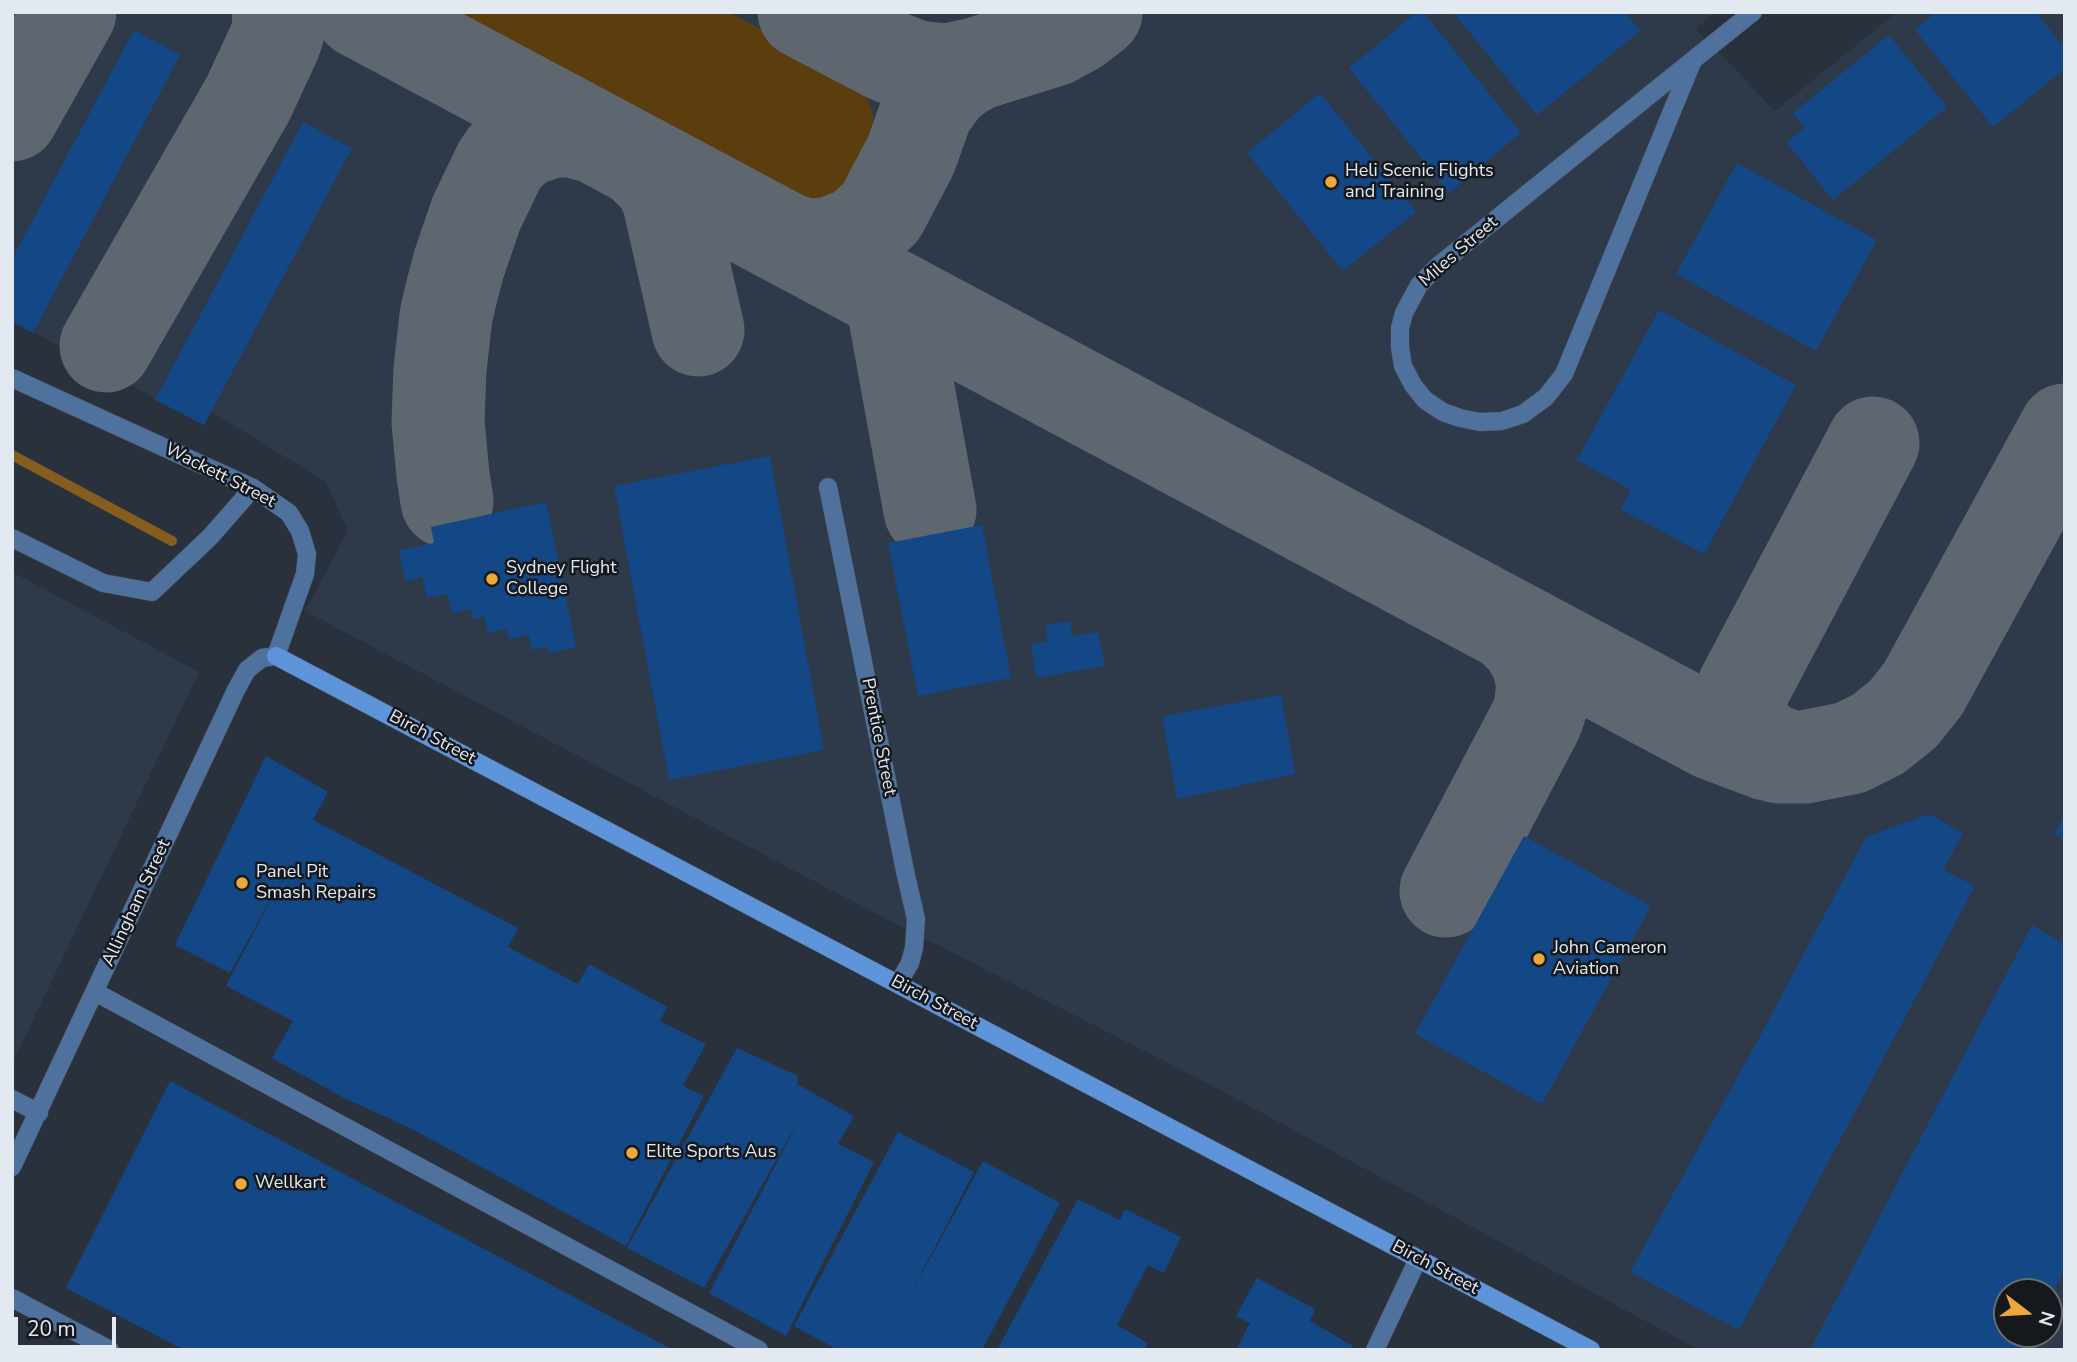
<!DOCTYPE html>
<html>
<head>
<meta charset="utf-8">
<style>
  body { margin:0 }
  #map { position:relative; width:2077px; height:1362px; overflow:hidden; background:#29313c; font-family:"Nunito Sans",sans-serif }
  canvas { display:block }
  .frame { position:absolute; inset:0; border:14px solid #e3e9f0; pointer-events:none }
  .north { position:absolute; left:1993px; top:1278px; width:70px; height:70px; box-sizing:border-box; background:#15191d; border:2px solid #676c71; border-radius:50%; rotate:107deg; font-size:19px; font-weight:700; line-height:28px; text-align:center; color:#e3e9f0 }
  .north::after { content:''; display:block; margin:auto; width:24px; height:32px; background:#eda83b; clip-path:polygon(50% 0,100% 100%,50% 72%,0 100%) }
  .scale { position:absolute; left:14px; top:1317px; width:102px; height:32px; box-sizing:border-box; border:4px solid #e3e9f0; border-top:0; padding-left:9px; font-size:21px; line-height:24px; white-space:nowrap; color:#e3e9f0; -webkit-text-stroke:5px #15191d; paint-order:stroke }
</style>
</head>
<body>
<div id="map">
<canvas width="2077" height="1362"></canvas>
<div class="frame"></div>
<div class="north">N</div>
<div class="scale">20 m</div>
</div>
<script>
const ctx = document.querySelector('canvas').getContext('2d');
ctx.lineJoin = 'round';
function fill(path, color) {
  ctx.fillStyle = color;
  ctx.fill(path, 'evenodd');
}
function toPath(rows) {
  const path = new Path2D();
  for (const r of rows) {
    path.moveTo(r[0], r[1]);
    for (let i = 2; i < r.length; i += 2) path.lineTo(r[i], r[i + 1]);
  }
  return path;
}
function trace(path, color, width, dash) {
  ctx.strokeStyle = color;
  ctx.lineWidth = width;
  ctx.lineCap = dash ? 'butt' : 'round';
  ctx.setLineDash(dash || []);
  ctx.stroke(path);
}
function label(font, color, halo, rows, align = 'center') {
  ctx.font = font + ' "Nunito Sans",sans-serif';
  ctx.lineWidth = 5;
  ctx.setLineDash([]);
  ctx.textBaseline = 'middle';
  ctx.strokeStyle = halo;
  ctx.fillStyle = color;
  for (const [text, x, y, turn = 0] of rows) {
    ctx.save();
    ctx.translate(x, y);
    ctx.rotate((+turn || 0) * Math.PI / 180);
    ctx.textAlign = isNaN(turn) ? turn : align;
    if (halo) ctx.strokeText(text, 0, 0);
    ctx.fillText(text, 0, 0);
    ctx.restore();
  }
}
fill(toPath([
  [12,12,1715,12,1696,29,1775,111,1897,12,2065,12,2065,1350,1699,1350,1207,1083,844,897,305,611,348,531,326,482,212,412,204,425,41,336,12,322],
  [2007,1292,2049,1292,2049,1334,2007,1334],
  [12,572,199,672,12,1064]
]), '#2e3a4a');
fill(toPath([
  [439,12,728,12,841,72,859,86,868,100,873,114,874,136,870,152,858,176,847,188,819,201,804,202,789,198]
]), '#5b3d0e');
trace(toPath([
  [12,455,172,541]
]), '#855d1e', 10);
trace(toPath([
  [361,12,1714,734,1767,754,1779,757,1804,757,1850,748,1878,734,1903,714,1923,689,2065,430],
  [804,12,888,56,916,67,947,70,976,64],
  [12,115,70,12],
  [641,162,660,181,668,198,698,330],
  [788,240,808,245,829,244,858,233,881,212,911,155,927,110,944,86,959,74,976,64,1053,40,1077,27,1096,12],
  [891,295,930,510],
  [106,346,248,99,274,43,278,32,279,12],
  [447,501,443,475,438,422,440,369,446,316,452,290,459,264,476,214,499,166,505,157,521,142,552,131,573,131,594,137],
  [1790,757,1768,749,1750,735,1741,713,1740,705,1743,689,1873,443],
  [1446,891,1536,720,1540,709,1543,685,1538,662,1527,642,1510,625]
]), '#5e6670', 93);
fill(toPath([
  [1417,12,1423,12,1521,133,1449,193,1349,68],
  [1453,12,1625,12,1640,31,1537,115],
  [1936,12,2036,12,2065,49,2065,69,1993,127,1915,30],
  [134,30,180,55,33,333,12,322,12,259],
  [1889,35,1947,107,1833,200,1786,142,1805,128,1793,113],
  [1320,93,1416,212,1343,271,1247,153],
  [303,122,352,148,204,425,155,400],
  [1737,163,1877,240,1816,351,1676,274],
  [1659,310,1796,385,1704,554,1620,509,1631,490,1577,460],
  [770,456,824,750,669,780,614,486],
  [546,502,576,647,549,653,547,647,532,650,529,635,509,639,507,629,488,633,484,617,473,620,471,609,452,613,447,594,427,598,422,577,405,581,399,550,434,543,431,527],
  [982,525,1011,678,918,696,888,543],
  [1070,621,1072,636,1098,632,1105,666,1036,678,1031,644,1048,641,1045,625],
  [1281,695,1295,774,1177,799,1162,716],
  [266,756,328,792,313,820,518,928,508,947,578,984,589,964,667,1007,660,1021,706,1044,683,1086,704,1096,626,1246,412,1129,342,1097,272,1058,293,1021,226,986,282,878,230,973,175,945],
  [1929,814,1963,833,1943,870,1975,886,1739,1330,1630,1272,1759,1038,1866,837],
  [2065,815,2065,840,2054,834],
  [1524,836,1651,906,1542,1104,1415,1034],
  [2032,925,2062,943,2065,938,2065,1269,2049,1299,2049,1292,2007,1292,2007,1334,2031,1334,2022,1350,1810,1350],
  [737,1048,798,1076,797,1084,854,1116,838,1144,874,1162,786,1336,709,1293,800,1118,704,1288,627,1248],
  [170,1081,673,1350,184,1350,66,1288],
  [898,1132,974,1172,906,1303,983,1161,1060,1203,982,1350,838,1350,794,1326],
  [1078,1199,1120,1220,1125,1209,1181,1237,1164,1273,1148,1265,1117,1325,1148,1343,1144,1350,997,1350],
  [1257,1278,1315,1309,1310,1321,1353,1346,1351,1350,1236,1350,1250,1323,1236,1316]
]), '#134785');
const lane = toPath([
  [1693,60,1564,374,1546,397,1523,414,1502,421,1480,422,1460,418,1443,412,1425,400,1413,385,1403,366,1400,347,1400,328,1404,313,1419,285,1438,266,1693,60,1753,12],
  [12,378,253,488,289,513,300,531,307,554,305,574,276,656],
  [828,487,905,871,916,919,914,948,910,963,898,984],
  [12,538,103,583,152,592,210,537,253,488],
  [95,992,759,1350],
  [12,1298,110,1350],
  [1375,1350,1418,1259]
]);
const street = toPath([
  [12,1099,39,1113],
  [12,1167,236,690,247,670,262,658,276,656]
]);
const secondary = toPath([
  [276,656,1591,1350]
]);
trace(lane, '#474e59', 19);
trace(street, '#474e59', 19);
trace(secondary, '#474e59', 19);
trace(lane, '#4f719d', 18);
trace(street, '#4f719d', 18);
trace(secondary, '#5e94da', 18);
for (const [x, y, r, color] of [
  [1331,182,7,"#eda83b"],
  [492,579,7,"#eda83b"],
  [242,883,7,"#eda83b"],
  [1539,959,7,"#eda83b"],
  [632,1153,7,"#eda83b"],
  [241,1184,7,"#eda83b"]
]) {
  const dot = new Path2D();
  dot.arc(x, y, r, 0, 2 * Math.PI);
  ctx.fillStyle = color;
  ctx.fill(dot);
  trace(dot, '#15191d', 2.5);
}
label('18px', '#e3e9f0', '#15191d', [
  ["Heli Scenic Flights",1345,172],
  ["and Training",1345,193],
  ["Sydney Flight",506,569],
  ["College",506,590],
  ["Panel Pit",256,873],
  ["Smash Repairs",256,894],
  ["John Cameron",1553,949],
  ["Aviation",1553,970],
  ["Elite Sports Aus",646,1153],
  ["Wellkart",255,1184]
], 'left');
label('18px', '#e3e9f0', '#15191d', [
  ["Miles Street",1459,252,-41],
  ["Wackett Street",220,476,27],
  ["Prentice Street",878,737,79],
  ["Birch Street",432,738,28],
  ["Allingham Street",137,903,-65],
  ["Birch Street",934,1003,28],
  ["Birch Street",1435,1268,28]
]);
</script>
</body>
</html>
